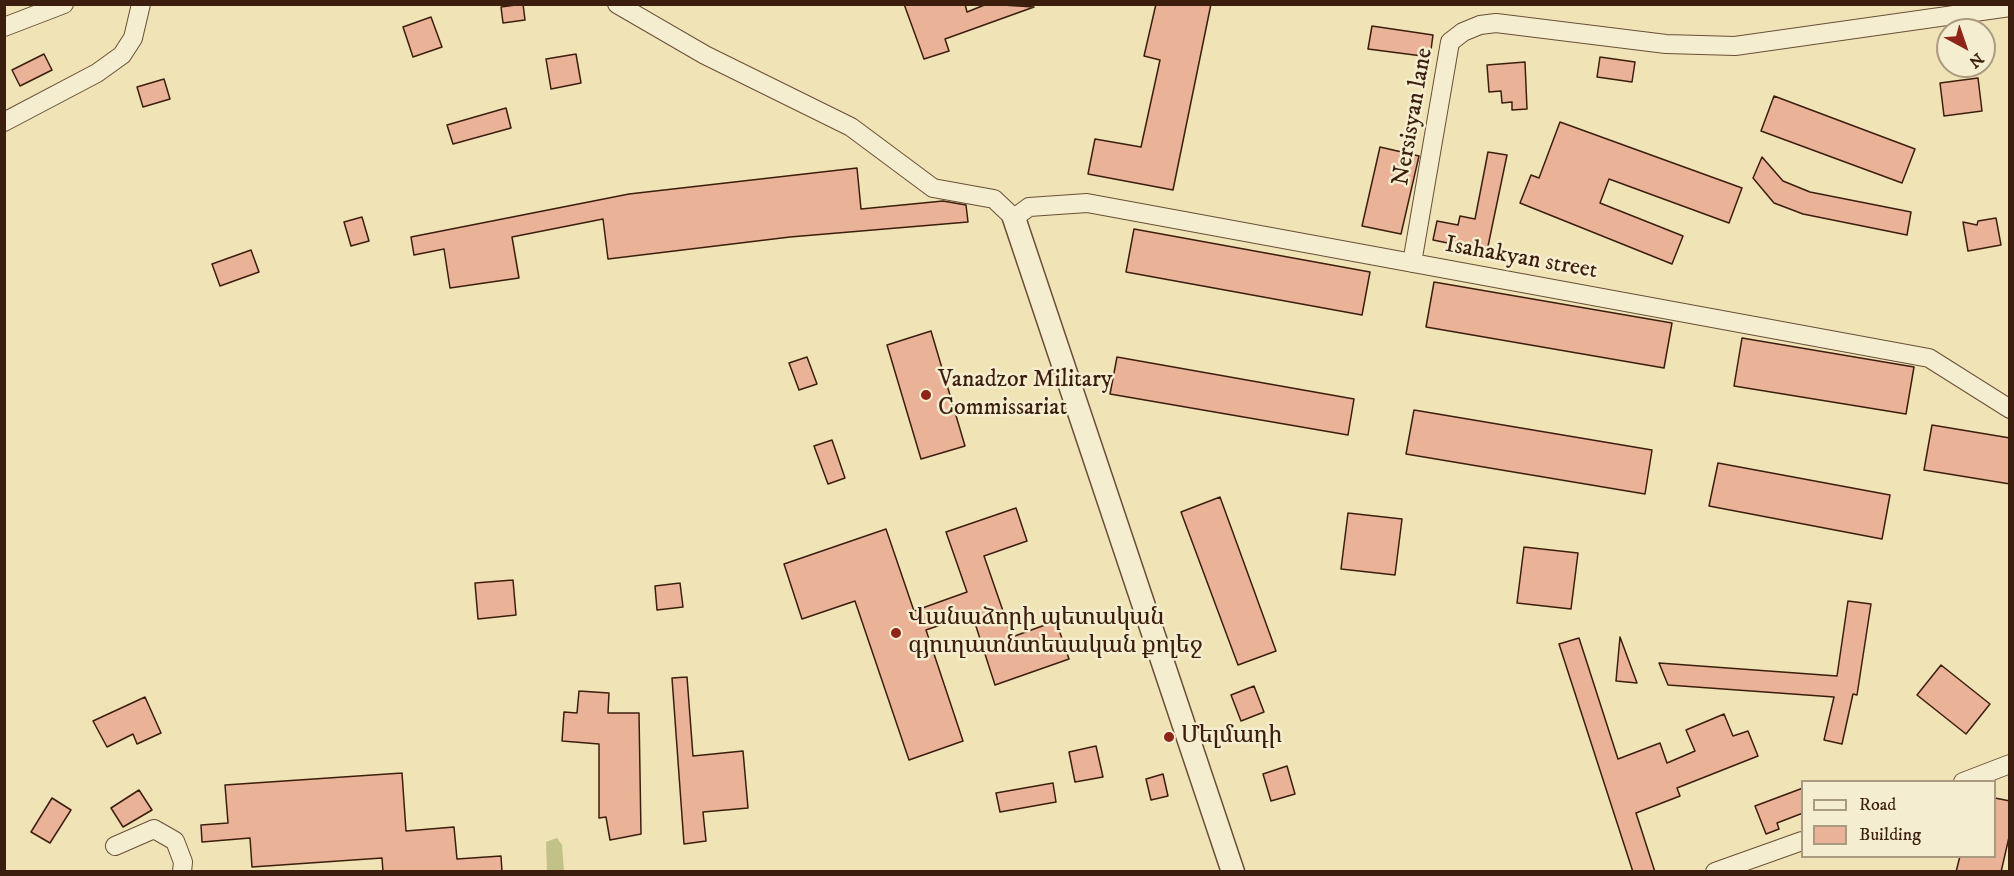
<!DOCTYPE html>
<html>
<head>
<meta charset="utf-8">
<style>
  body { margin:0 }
  #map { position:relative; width:2014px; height:876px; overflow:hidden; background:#f0e3b5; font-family:"IM FELL DW Pica",serif }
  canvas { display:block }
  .frame { position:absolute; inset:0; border:6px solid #3c1e0f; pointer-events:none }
  .legend { position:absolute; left:1801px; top:780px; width:195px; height:78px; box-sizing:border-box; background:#f5edcf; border:2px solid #ab9a82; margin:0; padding:8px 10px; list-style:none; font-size:18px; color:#3c1e0f }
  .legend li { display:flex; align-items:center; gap:12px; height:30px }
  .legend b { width:30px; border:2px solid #ab9a82 }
  .north { position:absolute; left:1936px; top:18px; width:60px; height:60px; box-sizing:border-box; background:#f5edcf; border:2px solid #ab9a82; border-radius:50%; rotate:140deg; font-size:16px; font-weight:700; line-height:24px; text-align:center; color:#3c1e0f }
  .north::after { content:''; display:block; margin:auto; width:21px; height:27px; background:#8f2418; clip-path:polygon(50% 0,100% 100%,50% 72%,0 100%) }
</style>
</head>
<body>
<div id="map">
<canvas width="2014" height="876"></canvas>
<div class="frame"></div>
<ul class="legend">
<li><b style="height:8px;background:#f5edcf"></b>Road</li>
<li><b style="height:16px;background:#eab297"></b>Building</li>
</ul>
<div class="north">N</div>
</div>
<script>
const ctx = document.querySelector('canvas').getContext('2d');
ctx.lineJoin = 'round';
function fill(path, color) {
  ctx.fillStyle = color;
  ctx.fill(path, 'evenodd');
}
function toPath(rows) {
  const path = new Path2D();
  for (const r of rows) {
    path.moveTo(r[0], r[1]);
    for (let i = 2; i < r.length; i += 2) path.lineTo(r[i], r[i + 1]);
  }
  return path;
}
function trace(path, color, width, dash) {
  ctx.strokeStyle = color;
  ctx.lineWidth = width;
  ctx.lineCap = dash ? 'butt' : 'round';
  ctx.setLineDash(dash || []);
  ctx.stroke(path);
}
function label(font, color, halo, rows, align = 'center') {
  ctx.font = font + ' "IM FELL DW Pica","Noto Serif Armenian",serif';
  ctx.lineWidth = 5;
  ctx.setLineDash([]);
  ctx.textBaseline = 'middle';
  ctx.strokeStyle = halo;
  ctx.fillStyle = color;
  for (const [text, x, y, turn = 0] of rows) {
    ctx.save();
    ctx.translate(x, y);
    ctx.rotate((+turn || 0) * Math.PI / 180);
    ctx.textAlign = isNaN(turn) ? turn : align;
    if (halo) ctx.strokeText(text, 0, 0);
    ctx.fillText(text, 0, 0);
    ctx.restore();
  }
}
fill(toPath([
  [557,838,562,845,564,871,547,871,546,842]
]), '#c1c188');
const building = toPath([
  [523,4,525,20,503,23,501,7,523,4],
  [904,4,965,4,967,12,987,4,1034,7,945,39,949,51,924,59,904,4],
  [1156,4,1211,4,1173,190,1088,174,1095,139,1141,147,1160,60,1144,56,1156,4],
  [431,17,442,47,413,57,403,27,431,17],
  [1372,26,1433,35,1430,57,1368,49,1372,26],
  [44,54,52,70,20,86,12,70,44,54],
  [576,54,581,83,551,89,546,59,576,54],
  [1600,57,1635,62,1632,82,1597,77,1600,57],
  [1525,62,1527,109,1512,110,1512,102,1502,103,1501,91,1489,92,1487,65,1525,62],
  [1978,78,1982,111,1944,116,1940,83,1978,78],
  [164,79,170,99,143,107,137,87,164,79],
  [1774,96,1915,149,1902,183,1761,131,1774,96],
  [506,108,511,128,453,144,447,125,506,108],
  [1560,122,1742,188,1729,223,1609,179,1600,203,1683,236,1672,264,1520,203,1531,175,1539,178,1560,122],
  [1380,147,1419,156,1401,234,1362,226,1380,147],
  [1488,152,1507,155,1487,251,1433,240,1437,221,1458,225,1460,216,1475,219,1488,152],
  [1762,157,1783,181,1810,192,1911,212,1907,235,1803,214,1774,203,1753,178,1762,157],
  [857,168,861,209,943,201,966,205,968,222,790,237,608,259,603,219,512,237,519,278,450,288,444,249,414,255,411,237,629,194,857,168],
  [362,217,369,241,351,246,344,222,362,217],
  [1996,218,2001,245,1968,251,1963,222,1977,225,1978,221,1996,218],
  [1134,229,1370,272,1362,315,1126,272,1134,229],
  [251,250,259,272,220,286,212,264,251,250],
  [1434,282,1672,323,1664,368,1426,327,1434,282],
  [931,331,965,446,921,459,887,345,931,331],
  [1742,338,1914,367,1906,414,1734,386,1742,338],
  [807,357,817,384,799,390,789,363,807,357],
  [1117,357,1354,399,1348,435,1110,394,1117,357],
  [1414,410,1652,450,1645,494,1406,454,1414,410],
  [1932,425,2010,438,2010,484,1924,470,1932,425],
  [832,440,845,478,828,484,814,446,832,440],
  [1718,463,1890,495,1882,539,1709,506,1718,463],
  [1220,497,1276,651,1238,665,1181,512,1220,497],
  [1016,508,1027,541,984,556,1012,637,1056,621,1069,659,995,685,972,614,926,630,963,741,909,760,855,601,802,619,784,564,886,529,914,611,967,592,946,532,1016,508],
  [1348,513,1402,519,1395,575,1341,569,1348,513],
  [1524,547,1578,553,1571,609,1517,603,1524,547],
  [513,580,516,615,478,619,475,583,513,580],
  [680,583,683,607,657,610,655,586,680,583],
  [1848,601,1871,604,1857,695,1853,694,1842,744,1824,740,1834,697,1668,685,1659,663,1837,676,1848,601],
  [1620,637,1637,683,1616,681,1620,637],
  [1579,638,1618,759,1660,743,1667,763,1695,751,1686,730,1724,714,1733,736,1748,731,1758,756,1677,788,1680,796,1636,813,1655,872,1633,872,1559,644,1579,638],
  [1941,665,1990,704,1966,734,1917,695,1941,665],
  [687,677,693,756,743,751,748,808,703,812,706,841,684,844,672,678,687,677],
  [1254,686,1264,712,1241,721,1231,695,1254,686],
  [579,691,609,693,608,713,639,713,641,834,610,840,606,817,599,818,599,744,562,741,564,712,577,713,579,691],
  [145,697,161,733,137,744,133,734,107,747,93,721,145,697],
  [1096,746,1103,777,1075,782,1069,752,1096,746],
  [1287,766,1295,794,1271,801,1263,774,1287,766],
  [402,773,406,831,454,827,457,859,501,856,502,872,383,872,382,858,252,867,250,838,202,842,201,825,228,823,225,785,402,773],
  [1163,774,1168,796,1151,800,1146,779,1163,774],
  [1053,783,1056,802,1000,812,996,793,1053,783],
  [1803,788,1803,813,1777,823,1779,829,1766,834,1755,806,1803,788],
  [139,790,152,810,123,827,111,808,139,790],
  [52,798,71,810,50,843,31,832,52,798],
  [1995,798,2010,801,2010,833,2001,872,1956,872,1960,856,1995,856,1995,798]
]);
fill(building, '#eab297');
trace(building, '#3c1e0f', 1.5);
const minor = toPath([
  [617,4,705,55,851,127,933,188,994,199,1014,218,1029,207,1087,203,1929,358,2010,409],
  [4,27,64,4],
  [4,122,97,73,122,55,133,38,141,4],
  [1412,263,1450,42,1463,32,1480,25,1496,23,1666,44,1735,46,2010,7],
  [1963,782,2010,764],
  [115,846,154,829,175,841,183,862,182,872],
  [1715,872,1802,841]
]);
const tertiary = toPath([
  [1014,218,1233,872]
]);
trace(minor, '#694f38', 20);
trace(tertiary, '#694f38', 25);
trace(minor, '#f5edcf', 18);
trace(tertiary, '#f5edcf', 22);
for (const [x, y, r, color] of [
  [926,395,6,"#8f2418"],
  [896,633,6,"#8f2418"],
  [1169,737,6,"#8f2418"]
]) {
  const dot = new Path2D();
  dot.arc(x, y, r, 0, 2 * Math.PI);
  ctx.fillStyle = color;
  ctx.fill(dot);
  trace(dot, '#f5edcf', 2);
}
label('24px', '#3c1e0f', '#f5edcf', [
  ["Nersisyan lane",1414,117,-80],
  ["Isahakyan street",1521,259,10]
]);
label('24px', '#3c1e0f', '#f5edcf', [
  ["Vanadzor Military",938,381],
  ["Commissariat",938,409],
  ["Վանաձորի պետական",908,619],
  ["գյուղատնտեսական քոլեջ",908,647],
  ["Մելմադի",1181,737]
], 'left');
</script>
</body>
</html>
